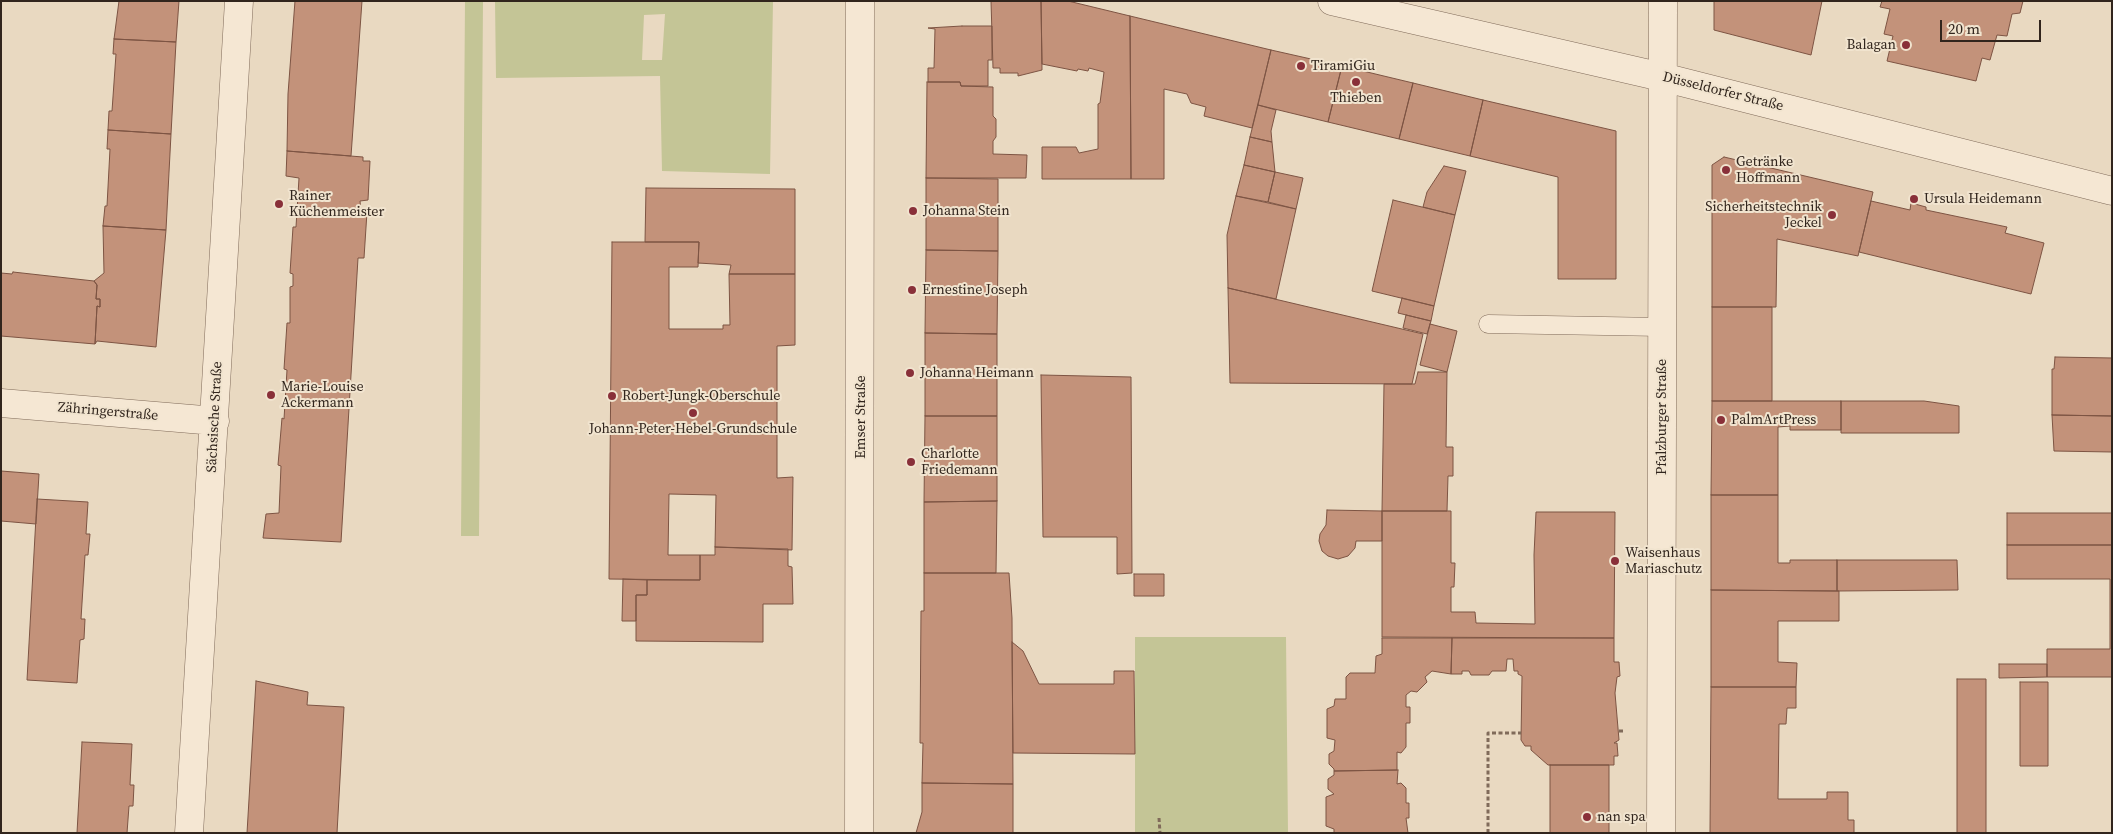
<!DOCTYPE html>
<html>
<head>
<meta charset="utf-8">
<style>
  body { margin:0 }
  #map { position:relative; width:2113px; height:834px; overflow:hidden; background:#e9d9c1; font-family:"Source Serif 4",serif }
  canvas { display:block }
  .frame { position:absolute; inset:0; border:2px solid #31251d; pointer-events:none }
  .scale { position:absolute; left:1940px; top:20px; width:101px; height:22px; box-sizing:border-box; border:2px solid #31251d; border-top:0; padding-left:6px; font-size:15px; line-height:18px; white-space:nowrap; color:#31251d; -webkit-text-stroke:4px #f1e4cf; paint-order:stroke }
</style>
</head>
<body>
<div id="map">
<canvas width="2113" height="834"></canvas>
<div class="frame"></div>
<div class="scale">20 m</div>
</div>
<script>
const ctx = document.querySelector('canvas').getContext('2d');
ctx.lineJoin = 'round';
function fill(path, color) {
  ctx.fillStyle = color;
  ctx.fill(path, 'evenodd');
}
function toPath(rows) {
  const path = new Path2D();
  for (const r of rows) {
    path.moveTo(r[0], r[1]);
    for (let i = 2; i < r.length; i += 2) path.lineTo(r[i], r[i + 1]);
  }
  return path;
}
function trace(path, color, width, dash) {
  ctx.strokeStyle = color;
  ctx.lineWidth = width;
  ctx.lineCap = dash ? 'butt' : 'round';
  ctx.setLineDash(dash || []);
  ctx.stroke(path);
}
function label(font, color, halo, rows, align = 'center') {
  ctx.font = font + ' "Source Serif 4",serif';
  ctx.lineWidth = 4;
  ctx.setLineDash([]);
  ctx.textBaseline = 'middle';
  ctx.strokeStyle = halo;
  ctx.fillStyle = color;
  for (const [text, x, y, turn = 0] of rows) {
    ctx.save();
    ctx.translate(x, y);
    ctx.rotate((+turn || 0) * Math.PI / 180);
    ctx.textAlign = isNaN(turn) ? turn : align;
    if (halo) ctx.strokeText(text, 0, 0);
    ctx.fillText(text, 0, 0);
    ctx.restore();
  }
}
fill(toPath([
  [465,1,483,1,479,536,461,536],
  [495,1,773,1,770,174,662,171,660,76,496,78],
  [665,14,662,60,642,60,644,15],
  [1135,637,1286,637,1288,833,1135,833]
]), '#c4c596');
const building = toPath([
  [119,1,179,1,176,42,114,39,119,1],
  [295,1,362,1,351,156,287,151,288,94,295,1],
  [991,1,1041,1,1042,70,1018,76,1018,73,1000,73,1000,68,993,68,991,1],
  [1041,1,1068,1,1130,16,1131,179,1042,179,1042,147,1076,147,1079,153,1098,149,1098,104,1100,103,1104,72,1089,68,1088,71,1078,69,1077,71,1042,64,1041,1],
  [1714,1,1822,1,1811,55,1714,30,1714,1],
  [1882,1,2023,1,2020,13,2012,14,2007,36,1997,35,1990,60,1982,58,1976,81,1887,61,1893,36,1884,34,1890,9,1880,7,1882,1],
  [1130,16,1271,50,1252,128,1204,116,1206,107,1191,103,1187,94,1164,89,1164,179,1131,179,1130,16],
  [962,26,992,26,992,60,988,60,988,86,961,86,960,82,928,82,928,68,934,68,935,29,928,28,962,26],
  [114,39,176,42,171,134,108,130,109,111,112,111,116,54,113,54,114,39],
  [1271,50,1342,66,1328,122,1258,105,1271,50],
  [1342,66,1413,83,1399,139,1328,122,1342,66],
  [927,82,960,82,961,86,993,87,993,116,996,119,996,137,993,141,993,154,1027,155,1026,178,926,178,927,82],
  [1413,83,1483,100,1470,156,1399,139,1413,83],
  [1483,100,1616,131,1616,279,1558,279,1558,177,1470,156,1483,100],
  [1258,105,1276,110,1271,131,1272,142,1250,137,1258,105],
  [108,130,171,134,166,230,103,226,105,206,107,206,110,149,107,149,108,130],
  [1250,137,1272,142,1275,172,1244,165,1250,137],
  [287,151,363,157,363,161,370,161,368,200,360,201,361,212,367,212,364,258,358,258,341,542,263,538,266,514,279,513,281,466,278,465,282,418,284,419,287,370,284,369,287,323,290,323,290,287,293,286,293,274,290,273,293,227,296,227,299,178,286,176,287,151],
  [1724,157,1873,192,1858,256,1777,239,1776,307,1712,307,1712,165,1724,157],
  [1244,165,1275,172,1268,202,1236,196,1244,165],
  [1444,166,1466,171,1455,215,1423,207,1427,192,1444,166],
  [1275,172,1303,178,1296,209,1268,202,1275,172],
  [926,178,998,179,998,251,926,250,926,178],
  [646,188,795,189,795,274,729,274,731,265,698,263,699,242,645,242,646,188],
  [1236,196,1296,209,1276,299,1228,288,1227,235,1236,196],
  [1393,200,1455,215,1434,306,1372,291,1393,200],
  [1871,201,1910,210,1911,203,1926,207,1926,210,2007,227,2005,233,2044,243,2031,294,1859,252,1871,201],
  [103,226,166,230,156,347,97,341,95,344,97,306,100,307,100,299,96,299,97,285,94,281,104,273,103,226],
  [612,242,699,242,698,267,669,267,669,329,723,329,723,325,730,325,729,274,795,274,795,345,777,346,777,478,793,477,792,550,715,547,716,495,669,494,668,555,700,555,700,580,609,579,612,242],
  [926,250,998,251,997,334,925,333,926,250],
  [13,272,94,281,97,285,96,299,100,299,100,307,97,306,95,344,1,336,1,273,12,274,13,272],
  [1228,288,1423,334,1412,384,1230,383,1228,288],
  [1402,298,1434,306,1431,321,1398,313,1402,298],
  [1712,307,1772,307,1772,401,1712,401,1712,307],
  [1406,315,1431,321,1427,334,1403,328,1406,315],
  [1430,324,1457,331,1447,372,1420,365,1430,324],
  [925,333,997,334,997,416,925,416,925,333],
  [2055,357,2112,358,2112,416,2052,415,2052,369,2054,369,2055,357],
  [1418,372,1447,372,1446,447,1453,447,1453,476,1448,476,1447,511,1382,511,1384,384,1415,384,1418,372],
  [1041,375,1131,377,1132,573,1117,574,1117,537,1043,537,1041,375],
  [1712,401,1841,401,1841,430,1790,430,1790,426,1778,427,1778,495,1711,495,1712,401],
  [1841,401,1924,401,1959,406,1959,433,1841,433,1841,401],
  [2052,415,2112,416,2112,452,2054,451,2052,415],
  [925,416,997,416,997,501,924,502,925,416],
  [1,471,39,474,36,524,1,521,1,471],
  [1711,495,1778,495,1778,563,1790,563,1790,560,1837,560,1837,591,1711,590,1711,495],
  [37,499,88,502,86,534,90,534,88,555,85,555,81,619,85,619,84,639,80,640,77,683,27,680,37,499],
  [997,501,996,573,924,573,924,502,997,501],
  [1327,510,1382,511,1382,541,1356,541,1355,548,1348,556,1338,559,1328,556,1322,551,1319,541,1320,534,1326,525,1327,510],
  [1382,511,1451,511,1451,563,1455,563,1454,587,1451,587,1451,612,1475,612,1476,623,1535,624,1534,555,1536,512,1615,512,1614,638,1382,637,1382,511],
  [2007,513,2112,513,2112,545,2007,545,2007,513],
  [2007,545,2112,545,2112,677,2047,677,2047,649,2110,649,2110,579,2007,579,2007,545],
  [715,547,788,549,788,566,792,567,793,604,763,604,763,642,636,641,636,595,647,595,647,580,700,580,700,555,715,555,715,547],
  [1837,560,1957,560,1958,590,1837,591,1837,560],
  [924,573,1009,573,1012,618,1013,784,922,783,923,743,920,743,921,611,924,611,924,573],
  [1134,574,1164,574,1164,596,1134,596,1134,574],
  [623,579,647,580,647,595,636,595,636,621,622,621,623,579],
  [1711,590,1839,591,1839,621,1778,621,1778,662,1797,663,1796,687,1711,687,1711,590],
  [1382,638,1452,638,1451,674,1432,671,1425,677,1427,682,1417,692,1411,691,1406,695,1406,707,1410,707,1410,723,1406,723,1406,747,1401,753,1397,752,1397,770,1334,771,1334,769,1329,764,1329,754,1334,751,1335,740,1327,738,1327,709,1334,706,1335,699,1346,699,1346,677,1350,673,1375,673,1376,656,1382,654,1382,638],
  [1452,638,1614,638,1614,662,1619,662,1620,676,1617,677,1615,693,1619,740,1614,743,1617,743,1618,756,1614,756,1614,765,1548,765,1531,750,1531,746,1525,746,1521,740,1522,676,1518,674,1518,671,1514,671,1513,659,1507,659,1506,671,1492,671,1489,675,1471,675,1469,671,1462,671,1462,674,1451,674,1452,638],
  [1012,642,1023,651,1039,684,1114,684,1114,671,1134,671,1135,754,1013,753,1012,642],
  [1999,664,2047,664,2047,677,1999,678,1999,664],
  [1957,679,1986,679,1986,833,1957,833,1957,679],
  [256,681,308,692,307,705,344,707,337,833,247,833,256,681],
  [2020,682,2048,682,2048,766,2020,766,2020,682],
  [1711,687,1796,687,1796,708,1787,708,1786,724,1779,724,1778,799,1827,799,1827,792,1848,792,1848,820,1854,820,1854,833,1710,833,1711,687],
  [82,742,132,744,130,785,134,785,133,806,129,806,127,833,77,833,82,742],
  [1550,765,1609,765,1609,833,1550,833,1550,765],
  [1398,770,1397,784,1401,783,1406,788,1406,803,1409,803,1409,818,1406,818,1408,833,1334,833,1334,829,1326,826,1326,797,1334,794,1328,789,1328,779,1334,775,1334,771,1398,770],
  [922,783,1013,784,1013,833,916,833,922,812,922,783]
]);
fill(building, '#c3927a');
trace(building, '#7d5443', 1);
const service = toPath([
  [1488,324,1662,327]
]);
const minor = toPath([
  [1332,1,1662,77,2112,191],
  [1,403,215,421],
  [189,833,239,1],
  [859,833,860,1],
  [1661,833,1663,1]
]);
trace(service, '#806b5a', 19);
trace(minor, '#806b5a', 29);
trace(toPath([
  [1619,731,1624,731],
  [1159,818,1160,833],
  [1488,833,1488,733,1521,733]
]), '#806b5a', 3, [4, 2.5]);
trace(service, '#f5e7d3', 18);
trace(minor, '#f5e7d3', 28);
for (const [x, y, r, color] of [
  [1906,45,5,"#893039"],
  [1301,66,5,"#893039"],
  [1356,82,5,"#893039"],
  [1726,170,5,"#893039"],
  [1914,199,5,"#893039"],
  [279,204,5,"#893039"],
  [913,211,5,"#893039"],
  [1832,215,5,"#893039"],
  [912,290,5,"#893039"],
  [910,373,5,"#893039"],
  [271,395,5,"#893039"],
  [612,396,5,"#893039"],
  [693,413,5,"#893039"],
  [1721,420,5,"#893039"],
  [911,462,5,"#893039"],
  [1615,561,5,"#893039"],
  [1587,817,5,"#893039"]
]) {
  const dot = new Path2D();
  dot.arc(x, y, r, 0, 2 * Math.PI);
  ctx.fillStyle = color;
  ctx.fill(dot);
  trace(dot, '#f1e4cf', 2);
}
label('14px', '#31251d', '#f1e4cf', [
  ["Balagan",1896,45,"right"],
  ["TiramiGiu",1311,66],
  ["Thieben",1356,98,"center"],
  ["Getränke",1736,162],
  ["Hoffmann",1736,178],
  ["Rainer",289,196],
  ["Küchenmeister",289,212],
  ["Ursula Heidemann",1924,199],
  ["Sicherheitstechnik",1822,207,"right"],
  ["Jeckel",1822,223,"right"],
  ["Johanna Stein",923,211],
  ["Ernestine Joseph",922,290],
  ["Johanna Heimann",920,373],
  ["Marie-Louise",281,387],
  ["Ackermann",281,403],
  ["Robert-Jungk-Oberschule",622,396],
  ["PalmArtPress",1731,420],
  ["Johann-Peter-Hebel-Grundschule",693,429,"center"],
  ["Charlotte",921,454],
  ["Friedemann",921,470],
  ["Waisenhaus",1625,553],
  ["Mariaschutz",1625,569],
  ["nan spa",1597,817]
], 'left');
label('14px', '#31251d', '#f1e4cf', [
  ["Düsseldorfer Straße",1723,92,14],
  ["Zähringerstraße",108,412,5],
  ["Sächsische Straße",215,417,-87],
  ["Emser Straße",861,417,-90],
  ["Pfalzburger Straße",1662,417,-90]
]);
</script>
</body>
</html>
